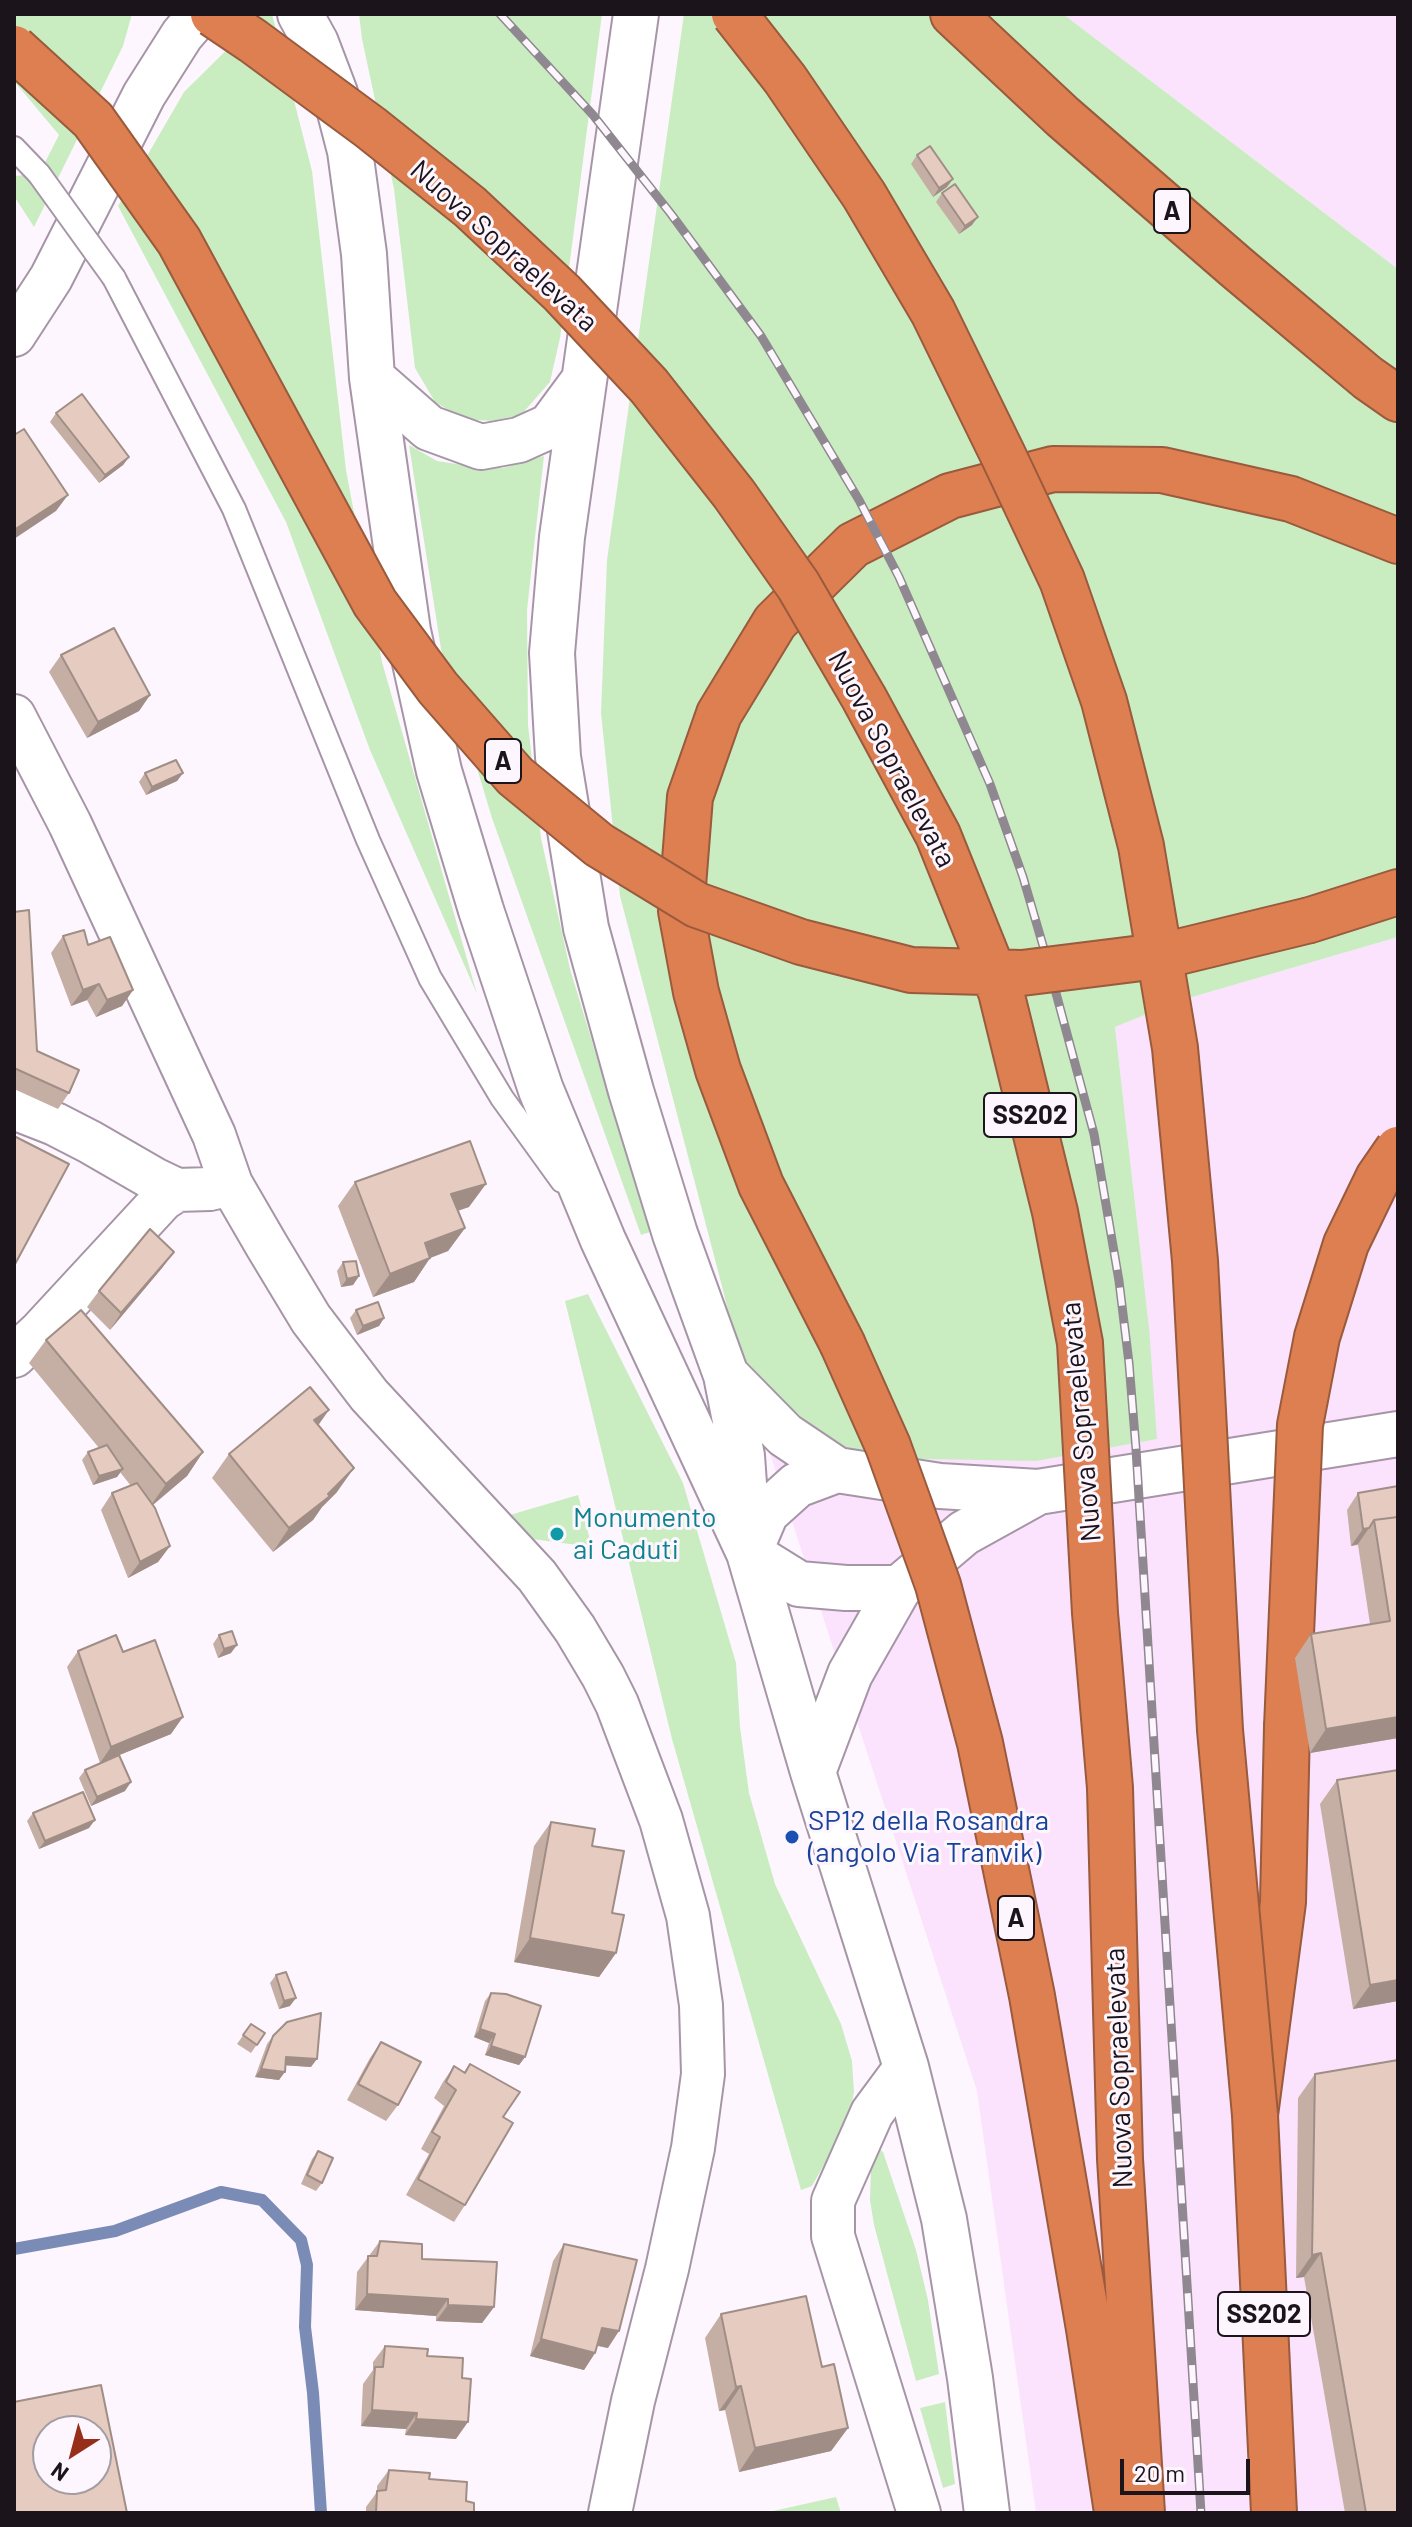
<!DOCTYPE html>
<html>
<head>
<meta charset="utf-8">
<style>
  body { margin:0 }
  #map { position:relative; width:1412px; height:2527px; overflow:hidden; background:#fef6fe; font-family:Barlow,sans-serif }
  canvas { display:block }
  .frame { position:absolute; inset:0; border:16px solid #1b141b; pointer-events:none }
  .north { position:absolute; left:32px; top:2415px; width:80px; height:80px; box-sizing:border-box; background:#fef6fe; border:2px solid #a39ca3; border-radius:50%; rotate:216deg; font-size:22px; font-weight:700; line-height:32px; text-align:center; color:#1b141b }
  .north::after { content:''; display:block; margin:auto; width:28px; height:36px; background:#972e19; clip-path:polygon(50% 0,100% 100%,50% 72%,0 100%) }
  .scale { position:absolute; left:1120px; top:2459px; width:130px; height:36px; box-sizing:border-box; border:4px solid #1b141b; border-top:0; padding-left:10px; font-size:24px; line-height:28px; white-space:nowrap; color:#1b141b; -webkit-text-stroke:6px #fef6fe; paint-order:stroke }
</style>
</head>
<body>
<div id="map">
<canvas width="1412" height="2527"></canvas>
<div class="frame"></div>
<div class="north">N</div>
<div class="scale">20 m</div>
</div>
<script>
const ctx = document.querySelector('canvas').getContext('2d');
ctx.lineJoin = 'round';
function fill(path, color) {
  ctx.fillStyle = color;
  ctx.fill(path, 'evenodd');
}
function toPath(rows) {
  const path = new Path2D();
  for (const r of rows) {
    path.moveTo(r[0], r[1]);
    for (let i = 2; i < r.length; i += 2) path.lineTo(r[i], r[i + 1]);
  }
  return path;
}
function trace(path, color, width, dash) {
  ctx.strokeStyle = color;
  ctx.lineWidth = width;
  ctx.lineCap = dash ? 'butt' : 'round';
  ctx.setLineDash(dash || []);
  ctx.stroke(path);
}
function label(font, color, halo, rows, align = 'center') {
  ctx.font = font + ' Barlow,sans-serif';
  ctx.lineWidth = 6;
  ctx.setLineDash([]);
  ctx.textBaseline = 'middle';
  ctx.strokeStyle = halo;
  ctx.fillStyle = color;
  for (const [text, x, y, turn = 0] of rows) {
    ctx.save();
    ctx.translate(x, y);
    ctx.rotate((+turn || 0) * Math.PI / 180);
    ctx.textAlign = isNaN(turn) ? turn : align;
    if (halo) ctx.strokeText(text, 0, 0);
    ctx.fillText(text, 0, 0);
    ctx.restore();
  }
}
fill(toPath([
  [1063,14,1398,14,1398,269],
  [1398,937,1398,2513,1036,2513,977,2091,737,1352,794,1411,1149,1327,1115,1027,1182,1000]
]), '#fbe3fd');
fill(toPath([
  [14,14,132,14,123,46,34,227,14,196,14,176,39,174,59,135,14,81],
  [263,14,272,14,312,171,346,470,382,662,477,994,370,750,286,522,118,206,184,92],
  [359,14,602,14,560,338,550,382,521,415,491,421,464,419,435,402,415,368,394,189,362,39],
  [684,14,1063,14,1398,269,1398,937,1182,1000,1115,1027,1149,1327,1157,1439,1036,1461,869,1458,833,1444,794,1411,737,1352,724,1294,620,896,601,713,607,560],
  [409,445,437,461,470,466,503,468,544,456,527,610,528,725,541,838,570,969,650,1232,641,1235,492,818,441,649],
  [588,1294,683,1483,736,1663,740,1727,749,1793,775,1884,841,2024,852,2061,854,2092,848,2122,812,2186,801,2190,672,1739,565,1301],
  [578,1495,592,1547,517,1537,503,1517],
  [879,2149,883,2152,916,2250,928,2300,939,2374,916,2381,874,2225,870,2200,871,2169,874,2155],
  [945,2402,955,2484,943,2488,920,2408],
  [836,2497,841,2513,764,2513]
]), '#c9edc1');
trace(toPath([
  [14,2249,115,2231,221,2192,262,2200,301,2240,307,2265,305,2327,313,2393,321,2513]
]), '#7a8cb6', 12);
const lane = toPath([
  [14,148,39,174],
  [114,278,234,509,368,840,430,978,502,1098,562,1181]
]);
const street = toPath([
  [14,335,51,278,144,95,182,35,200,14],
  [14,716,70,824,214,1135,231,1184,267,1246,311,1319,369,1395,537,1576,575,1629,603,1676,617,1704,661,1820,688,1916,701,2005,703,2074,693,2148,667,2269,633,2401,610,2513],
  [14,1108,55,1124,90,1142,154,1179,177,1190,210,1189,231,1184],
  [14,1356,39,1333,163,1199,177,1190],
  [906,2067,872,2113,833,2201,833,2236,919,2513]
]);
const secondary = toPath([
  [300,14,316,43,335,93,350,151,364,254,372,378,408,631,439,771,481,910,541,1090,603,1240,749,1553,813,1772,906,2067,944,2219,970,2378,987,2513],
  [636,14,562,537,552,653,558,757,586,928,631,1091,675,1234,726,1375,742,1456,747,1526],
  [372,378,429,428,481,447,519,440,550,426,584,380],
  [726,1375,785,1435,837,1470,940,1486,1038,1492,1398,1434],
  [749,1553,799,1584,846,1588,899,1588],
  [749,1553,766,1513,797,1485,837,1470],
  [813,1772,850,1674,899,1588,964,1533,1038,1492]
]);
const highway = toPath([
  [953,14,1063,117,1236,267,1368,378,1398,399],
  [1310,920,1398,892],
  [842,1343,761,1185,718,1070,696,992,681,911,690,797,719,714,775,622,853,545,950,496,1053,469,1162,470,1291,499,1398,541],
  [1274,2513,1255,2115,1283,1902,1287,1727]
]);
trace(lane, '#a695a7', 26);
trace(street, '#a695a7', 46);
trace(secondary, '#a695a7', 48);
trace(highway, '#995a3d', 48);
trace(lane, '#fff', 22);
trace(street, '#fff', 42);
trace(secondary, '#fff', 44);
trace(highway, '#dd7f50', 44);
const rail = toPath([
  [500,14,593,115,671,214,761,336,859,500,899,577,990,784,1023,877,1046,956,1094,1134,1119,1281,1129,1363,1136,1449,1201,2513]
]);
trace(rail, '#908890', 9);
trace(rail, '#fef6fe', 6, [18]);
const laneBridge = toPath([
  [39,174,114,278]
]);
const highwayBridge = toPath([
  [213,14,253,41,371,128,470,207,562,293,649,386,734,494,798,585,864,698,938,835,1001,992,1055,1212,1080,1343,1095,1613,1110,1788,1120,2159,1142,2513],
  [734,14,785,79,864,195,933,312,1003,455,1062,580,1104,701,1141,846,1175,1048,1195,1261,1220,1730,1255,2115],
  [14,48,93,120,179,241,375,603,438,688,515,776,599,845,697,905,801,942,911,970,1022,973,1166,955,1310,920],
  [842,1343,888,1446,938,1585,980,1743,1032,1996,1089,2329,1117,2512],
  [1287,1727,1300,1425,1317,1337,1346,1244,1378,1178,1398,1149]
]);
trace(laneBridge, '#a695a7', 26, []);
trace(highwayBridge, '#995a3d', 48, []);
trace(laneBridge, '#fff', 22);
trace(highwayBridge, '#dd7f50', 44);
fill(toPath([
  [917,155,947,187,933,197,911,164],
  [942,193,972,225,959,234,936,202],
  [56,413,129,457,123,465,99,483,50,422],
  [61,655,150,695,139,711,87,738,49,672],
  [145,773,183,773,177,781,146,795,139,782],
  [14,912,37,1051,69,1093,58,1109,14,1089],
  [63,936,88,945,133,990,122,1006,96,1017,87,1000,71,1006,51,953],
  [355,1182,469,1207,458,1211,465,1228,448,1251,430,1258,414,1282,373,1297,338,1206],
  [174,1252,162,1268,110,1330,87,1307,99,1291],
  [343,1262,359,1276,353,1285,341,1287,337,1271],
  [356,1310,384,1318,379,1326,357,1335,350,1318],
  [46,1340,203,1452,187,1476,153,1505,170,1546,158,1562,128,1578,101,1510,112,1493,131,1486,120,1472,117,1477,93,1485,82,1460,88,1452,99,1448,29,1363],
  [318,1425,337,1492,322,1507,313,1520,273,1552,212,1478,229,1454],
  [1398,1486,1398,1738,1310,1753,1295,1658,1311,1634,1370,1624,1358,1545,1351,1546,1347,1510,1358,1493],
  [219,1635,231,1653,218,1658,213,1644],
  [78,1651,123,1652,171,1734,119,1755,125,1791,91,1806,79,1778,85,1770,100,1763,67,1667],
  [1398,1770,1398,2001,1353,2009,1320,1804,1337,1780],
  [33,1813,89,1828,39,1849,27,1821],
  [551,1822,592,1846,612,1913,616,1953,599,1977,514,1962,534,1846],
  [276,1975,290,2006,279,2009,270,1983],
  [491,1993,525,2057,519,2065,485,2055,489,2043,474,2037,485,2001],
  [251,2024,265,2033,251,2053,237,2044],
  [273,2036,311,2067,285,2065,279,2080,255,2077,267,2044],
  [381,2042,398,2105,386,2121,347,2100,370,2058],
  [470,2064,503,2117,465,2205,454,2222,406,2195,429,2154,421,2149,444,2106,434,2098,443,2082,454,2066,464,2072],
  [1315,2074,1398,2513,1345,2513,1304,2277,1296,2278,1298,2098],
  [318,2151,322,2183,316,2191,301,2184,312,2159],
  [380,2241,422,2259,494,2307,482,2323,436,2321,436,2316,355,2310,357,2272],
  [564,2244,608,2348,597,2346,595,2353,584,2370,530,2356,553,2261],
  [721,2314,822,2367,848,2428,831,2451,739,2472,725,2410,719,2411,705,2338],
  [385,2346,427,2356,456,2439,405,2435,406,2429,361,2426,363,2384,373,2370,373,2362],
  [389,2470,429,2479,466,2501,474,2513,366,2513,366,2507,377,2492,377,2486]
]), '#c5afa5');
fill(toPath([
  [953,179,947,187,933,197,939,188],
  [978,217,972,225,959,234,965,226],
  [129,457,123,465,99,483,105,475],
  [68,495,56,511,14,539,14,530],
  [150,695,139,711,87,738,98,722],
  [183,773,177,781,146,795,152,787],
  [99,984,87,1000,71,1006,83,990],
  [133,990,122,1006,96,1017,107,1000],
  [486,1184,469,1207,434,1218,451,1194],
  [465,1228,448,1251,430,1258,414,1282,373,1297,390,1274,425,1243],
  [174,1252,162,1268,110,1330,121,1313],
  [359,1276,353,1285,341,1287,347,1279],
  [384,1318,379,1326,357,1335,363,1326],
  [329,1410,312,1434,314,1420],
  [203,1452,187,1476,149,1508,166,1484],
  [354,1468,337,1492,322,1507,313,1520,273,1552,289,1528],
  [123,1469,117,1477,93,1485,99,1476],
  [1369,1528,1358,1544,1351,1546,1363,1529],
  [170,1546,158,1562,128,1578,140,1562],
  [237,1645,231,1653,218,1658,224,1649],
  [183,1717,171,1734,100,1763,111,1747],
  [1398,1717,1398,1738,1310,1753,1326,1729],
  [131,1782,125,1791,91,1806,97,1797],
  [95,1820,89,1828,39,1849,45,1841],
  [530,1938,616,1953,599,1977,514,1962],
  [1398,1980,1398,2001,1353,2009,1370,1985],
  [296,1998,290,2006,279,2009,284,2001],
  [480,2029,495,2034,489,2043,474,2037],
  [491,2046,525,2057,519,2065,485,2055],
  [286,2057,317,2059,311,2067,280,2065],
  [261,2069,285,2072,279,2080,255,2077],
  [1321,2253,1304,2277,1296,2278,1312,2255],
  [367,2294,448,2299,436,2316,355,2310],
  [448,2305,494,2307,482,2323,436,2321],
  [602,2328,619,2331,608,2348,591,2344],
  [541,2339,595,2353,584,2370,530,2356],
  [741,2386,725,2410,719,2411,736,2387],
  [372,2410,417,2413,406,2429,361,2426],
  [416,2419,468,2422,456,2439,405,2435],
  [848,2428,831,2451,739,2472,755,2448]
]), '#a08e86');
const building = toPath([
  [930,146,953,179,939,188,917,155,930,146],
  [955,184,978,217,965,226,942,193,955,184],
  [82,394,129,457,105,475,56,413,82,394],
  [24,429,68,495,14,530,14,435,24,429],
  [114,628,150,695,98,722,61,655,114,628],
  [176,760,183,773,152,787,145,773,176,760],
  [29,910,37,1051,79,1070,69,1093,14,1068,14,912,29,910],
  [84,930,88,945,110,937,133,990,107,1000,99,984,83,990,63,936,84,930],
  [14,1136,69,1164,14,1266,14,1136],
  [470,1141,486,1184,451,1194,465,1228,425,1243,430,1258,390,1274,355,1182,470,1141],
  [150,1229,174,1252,121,1313,99,1291,150,1229],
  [356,1261,359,1276,347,1279,343,1262,356,1261],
  [378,1302,384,1318,363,1326,356,1310,378,1302],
  [81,1310,203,1452,166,1484,46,1340,81,1310],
  [310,1387,329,1410,314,1420,354,1468,328,1494,330,1496,289,1528,229,1454,310,1387],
  [107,1445,123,1469,99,1476,88,1452,107,1445],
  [137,1483,155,1508,170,1546,140,1562,112,1493,137,1483],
  [1398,1486,1398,1517,1374,1520,1369,1528,1363,1529,1358,1493,1398,1486],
  [1398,1517,1398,1717,1326,1729,1311,1634,1390,1621,1374,1520,1398,1517],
  [232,1631,237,1645,224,1649,219,1635,232,1631],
  [116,1635,123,1652,155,1640,183,1717,111,1747,78,1651,116,1635],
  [119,1755,131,1782,97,1797,85,1770,119,1755],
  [1398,1770,1398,1980,1370,1985,1337,1780,1398,1770],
  [83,1792,95,1820,45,1841,33,1813,83,1792],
  [551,1822,595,1829,592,1846,624,1851,612,1913,624,1915,616,1953,530,1938,551,1822],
  [286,1972,296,1998,284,2001,276,1975,286,1972],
  [491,1993,506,1994,541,2006,525,2057,491,2046,495,2034,480,2029,491,1993],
  [321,2013,317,2059,286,2057,285,2072,261,2069,273,2036,287,2022,321,2013],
  [251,2024,265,2033,257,2045,243,2035,251,2024],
  [381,2042,421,2062,398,2105,358,2084,381,2042],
  [1398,2060,1398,2513,1366,2513,1321,2253,1312,2255,1315,2074,1398,2060],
  [470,2064,520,2092,503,2117,513,2123,465,2205,418,2179,440,2137,432,2132,456,2090,446,2082,454,2066,465,2073,470,2064],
  [318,2151,333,2158,322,2183,307,2175,318,2151],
  [380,2241,422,2244,422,2259,497,2262,494,2307,448,2305,448,2299,367,2294,368,2256,377,2256,380,2241],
  [564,2244,637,2260,619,2331,602,2328,595,2353,541,2339,564,2244],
  [806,2296,822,2367,834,2364,848,2428,755,2448,741,2386,736,2387,721,2314,806,2296],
  [385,2346,428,2349,427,2356,463,2358,462,2378,471,2379,468,2422,416,2419,417,2413,372,2410,375,2367,383,2367,385,2346],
  [101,2385,127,2513,14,2513,14,2402,101,2385],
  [48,2431,96,2431,96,2479,48,2479,48,2431],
  [389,2470,430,2473,429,2479,467,2482,466,2501,474,2503,474,2513,376,2513,377,2491,386,2490,389,2470]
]);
fill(building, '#e5cbc0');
trace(building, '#a08e86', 2);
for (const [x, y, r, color] of [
  [557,1534,8,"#0f9aa8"],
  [792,1837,8,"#1a4fb4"]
]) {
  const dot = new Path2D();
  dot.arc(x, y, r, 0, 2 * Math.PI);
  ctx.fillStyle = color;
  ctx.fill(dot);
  trace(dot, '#fef6fe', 3);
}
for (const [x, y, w] of [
  [1172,211,36],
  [503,761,36],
  [1030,1115,92],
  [1016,1918,36],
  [1264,2314,92]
]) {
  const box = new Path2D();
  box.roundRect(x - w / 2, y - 22, w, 44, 6);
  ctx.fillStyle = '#fef6fe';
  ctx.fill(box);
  trace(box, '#1b141b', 2);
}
label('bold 26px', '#1b141b', null, [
  ["A",1172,211],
  ["A",503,761],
  ["SS202",1030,1115],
  ["A",1016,1918],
  ["SS202",1264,2314]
]);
label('28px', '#1b141b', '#fef6fe', [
  ["Nuova Sopraelevata",504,246,42],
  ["Nuova Sopraelevata",892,759,62],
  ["Nuova Sopraelevata",1081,1422,-95],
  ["Nuova Sopraelevata",1119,2068,-92]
]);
label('28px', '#0d838f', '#fef6fe', [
  ["Monumento",573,1518],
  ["ai Caduti",573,1550]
], 'left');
label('28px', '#164399', '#fef6fe', [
  ["SP12 della Rosandra",808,1821],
  ["(angolo Via Tranvik)",808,1853]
], 'left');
</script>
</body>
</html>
